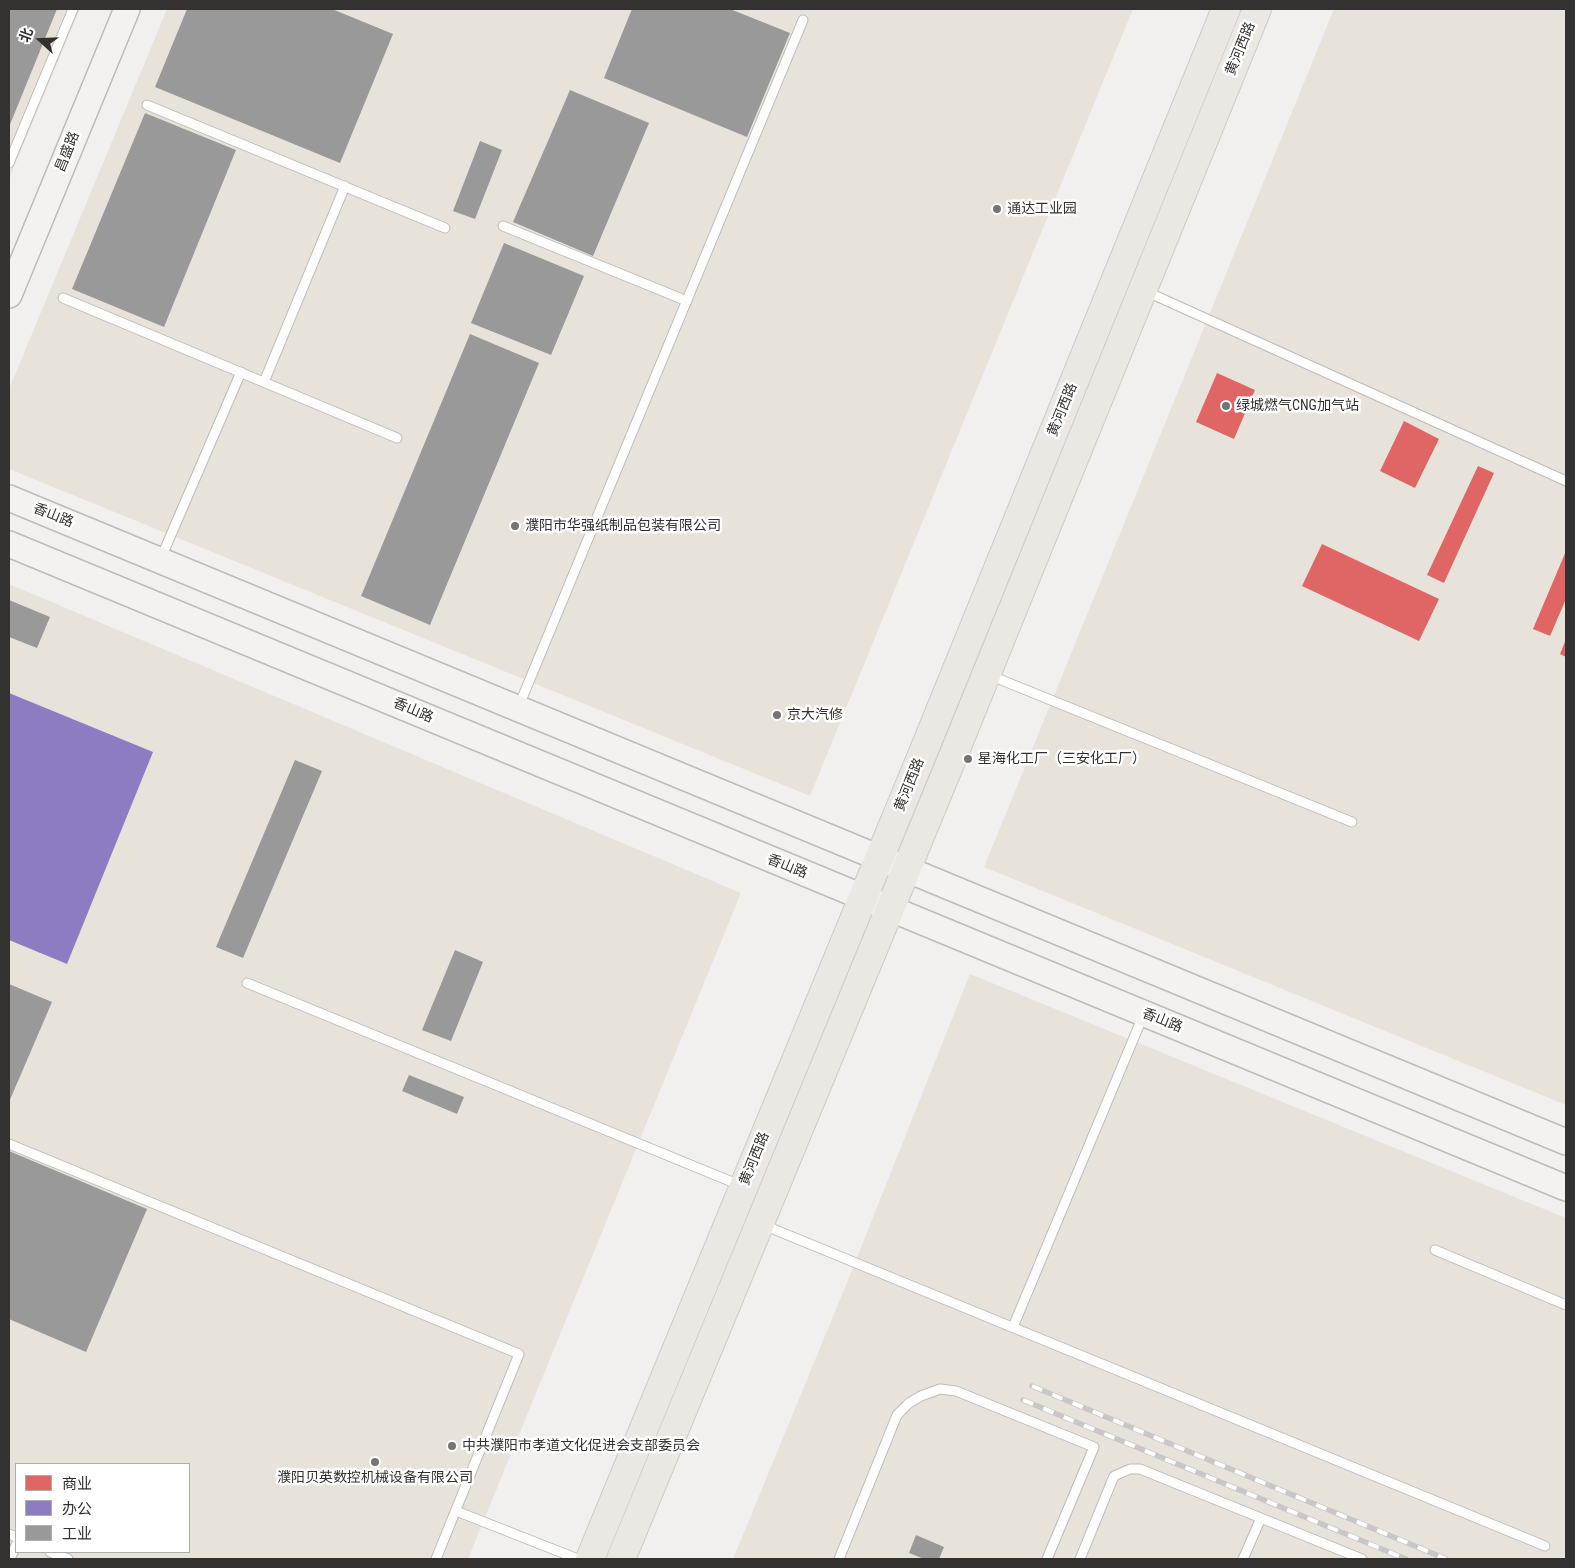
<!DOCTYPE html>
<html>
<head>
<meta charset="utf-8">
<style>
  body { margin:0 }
  #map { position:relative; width:1575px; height:1568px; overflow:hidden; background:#f2f0ee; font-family:"Roboto Condensed","Noto Sans SC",sans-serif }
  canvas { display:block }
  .frame { position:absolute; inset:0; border:10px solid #333230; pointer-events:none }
  .legend { position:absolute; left:15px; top:1463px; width:175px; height:90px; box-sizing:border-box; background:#fff; border:1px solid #adadac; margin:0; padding:6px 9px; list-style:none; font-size:15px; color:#333230 }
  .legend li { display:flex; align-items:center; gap:10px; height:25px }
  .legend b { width:25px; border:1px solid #adadac }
  .north { position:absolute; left:15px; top:15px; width:50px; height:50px; -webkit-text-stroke:4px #fff; paint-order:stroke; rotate:290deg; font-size:14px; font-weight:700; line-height:20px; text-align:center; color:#333230 }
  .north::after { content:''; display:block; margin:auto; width:18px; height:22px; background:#333230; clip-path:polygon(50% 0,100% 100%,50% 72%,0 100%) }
</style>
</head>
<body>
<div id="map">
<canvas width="1575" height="1568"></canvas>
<div class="frame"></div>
<ul class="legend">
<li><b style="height:14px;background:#e06666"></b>商业</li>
<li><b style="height:14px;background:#8e7cc3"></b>办公</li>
<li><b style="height:14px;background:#999"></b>工业</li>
</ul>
<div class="north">北</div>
</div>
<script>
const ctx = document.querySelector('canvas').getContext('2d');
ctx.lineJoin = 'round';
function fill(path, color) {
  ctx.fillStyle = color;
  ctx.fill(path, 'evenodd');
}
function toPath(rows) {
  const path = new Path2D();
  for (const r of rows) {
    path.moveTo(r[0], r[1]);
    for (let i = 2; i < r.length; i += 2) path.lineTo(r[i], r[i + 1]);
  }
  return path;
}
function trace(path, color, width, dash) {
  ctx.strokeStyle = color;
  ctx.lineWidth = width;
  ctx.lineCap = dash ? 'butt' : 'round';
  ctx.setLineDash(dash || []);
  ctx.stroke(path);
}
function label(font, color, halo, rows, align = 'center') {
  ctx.font = font + ' "Roboto Condensed","Noto Sans SC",sans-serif';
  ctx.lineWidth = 5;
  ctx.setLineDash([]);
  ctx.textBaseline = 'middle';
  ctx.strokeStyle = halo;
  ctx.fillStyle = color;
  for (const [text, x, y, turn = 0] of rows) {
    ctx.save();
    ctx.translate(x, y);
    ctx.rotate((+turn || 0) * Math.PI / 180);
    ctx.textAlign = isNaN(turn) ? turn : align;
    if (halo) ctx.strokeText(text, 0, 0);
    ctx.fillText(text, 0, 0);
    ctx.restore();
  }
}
fill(toPath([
  [9,9,80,9,9,179],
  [167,9,1133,9,810,796,9,469,9,389],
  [1334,9,1566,9,1566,1105,984,867],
  [9,584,741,893,468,1559,9,1559],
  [16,1464,189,1464,189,1552,16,1552],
  [970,974,1566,1218,1566,1559,733,1559,848,1280]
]), '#e7e3db');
fill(toPath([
  [1217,373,1255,390,1234,439,1196,422],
  [1404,421,1439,439,1415,488,1380,471],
  [1478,466,1494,473,1444,583,1427,575],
  [1322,544,1439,599,1419,641,1302,586],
  [1566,551,1566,599,1550,636,1533,629],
  [1566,639,1566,657,1560,654]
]), '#e06666');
fill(toPath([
  [9,693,153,752,67,964,9,940]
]), '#8e7cc3');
fill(toPath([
  [9,9,57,9,9,127],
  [187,9,332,9,393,34,340,163,155,87],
  [632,9,730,9,790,33,747,137,604,78],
  [570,90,649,123,593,256,513,222],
  [145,113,236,150,164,327,72,289],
  [480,141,502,150,475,219,453,211],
  [504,243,584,276,551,355,471,323],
  [470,334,539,363,430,625,361,596],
  [9,600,50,617,37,648,9,637],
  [295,760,322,771,243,958,216,947],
  [455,950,483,962,451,1041,422,1030],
  [9,984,52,1002,9,1102],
  [409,1075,464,1097,457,1114,402,1091],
  [9,1151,147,1209,86,1352,9,1319],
  [916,1535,944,1547,939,1559,924,1559,909,1553]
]), '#999');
const lane = toPath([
  [147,105,445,228],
  [9,163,73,9],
  [503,226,687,301],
  [1145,291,1566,481],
  [63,298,397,438],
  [264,382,345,186],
  [161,558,241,372],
  [989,675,1352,822],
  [518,708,803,20],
  [247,983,742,1186],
  [9,1144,519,1354,436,1559],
  [761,1224,1545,1546],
  [1435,1250,1566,1305],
  [1013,1327,1143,1016],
  [456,1511,578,1559],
  [9,1534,16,1537],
  [50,1552,68,1559],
  [10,1559,16,1545],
  [839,1559,897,1415,909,1403,921,1396,940,1389,956,1391,1094,1447,1047,1559],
  [1080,1559,1114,1476,1130,1469,1140,1469,1362,1559],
  [1243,1559,1261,1518]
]);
const secondary = toPath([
  [9,295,127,9],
  [9,498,1566,1142],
  [9,544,1566,1188]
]);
const primary = toPath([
  [590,1559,922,755,1226,9],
  [621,1559,949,766,1257,9]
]);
trace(lane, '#bdbbba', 11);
trace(secondary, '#bdbbba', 28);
trace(primary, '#cdcccb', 30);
trace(lane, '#fdfdfc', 9);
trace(secondary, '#f4f2f0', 25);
trace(primary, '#ebe7e3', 28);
const rail = toPath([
  [1032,1386,1446,1559],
  [1023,1400,1406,1559]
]);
trace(rail, '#c8c6c6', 5.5);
trace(rail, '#fff', 4, [11]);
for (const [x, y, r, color] of [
  [997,209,5,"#767472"],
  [1226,406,5,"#767472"],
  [515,526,5,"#767472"],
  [777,715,5,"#767472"],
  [968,759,5,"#767472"],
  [452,1446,5,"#767472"],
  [375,1462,5,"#767472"]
]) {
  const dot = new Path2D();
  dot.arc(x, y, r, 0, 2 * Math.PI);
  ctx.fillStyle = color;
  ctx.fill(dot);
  trace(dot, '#fff', 2);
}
label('14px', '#333230', '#fff', [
  ["黄河西路",1241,49,-68],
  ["昌盛路",68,152,-68],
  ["黄河西路",1063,410,-68],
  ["香山路",53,516,22],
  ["香山路",413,711,23],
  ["黄河西路",910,785,-68],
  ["香山路",787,867,22],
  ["香山路",1162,1021,22],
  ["黄河西路",755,1159,-68]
]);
label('14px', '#333230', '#fff', [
  ["通达工业园",1007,209],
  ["绿城燃气CNG加气站",1236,406],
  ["濮阳市华强纸制品包装有限公司",525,526],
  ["京大汽修",787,715],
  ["星海化工厂（三安化工厂）",978,759],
  ["中共濮阳市孝道文化促进会支部委员会",462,1446],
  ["濮阳贝英数控机械设备有限公司",375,1478,"center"]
], 'left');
</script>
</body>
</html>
